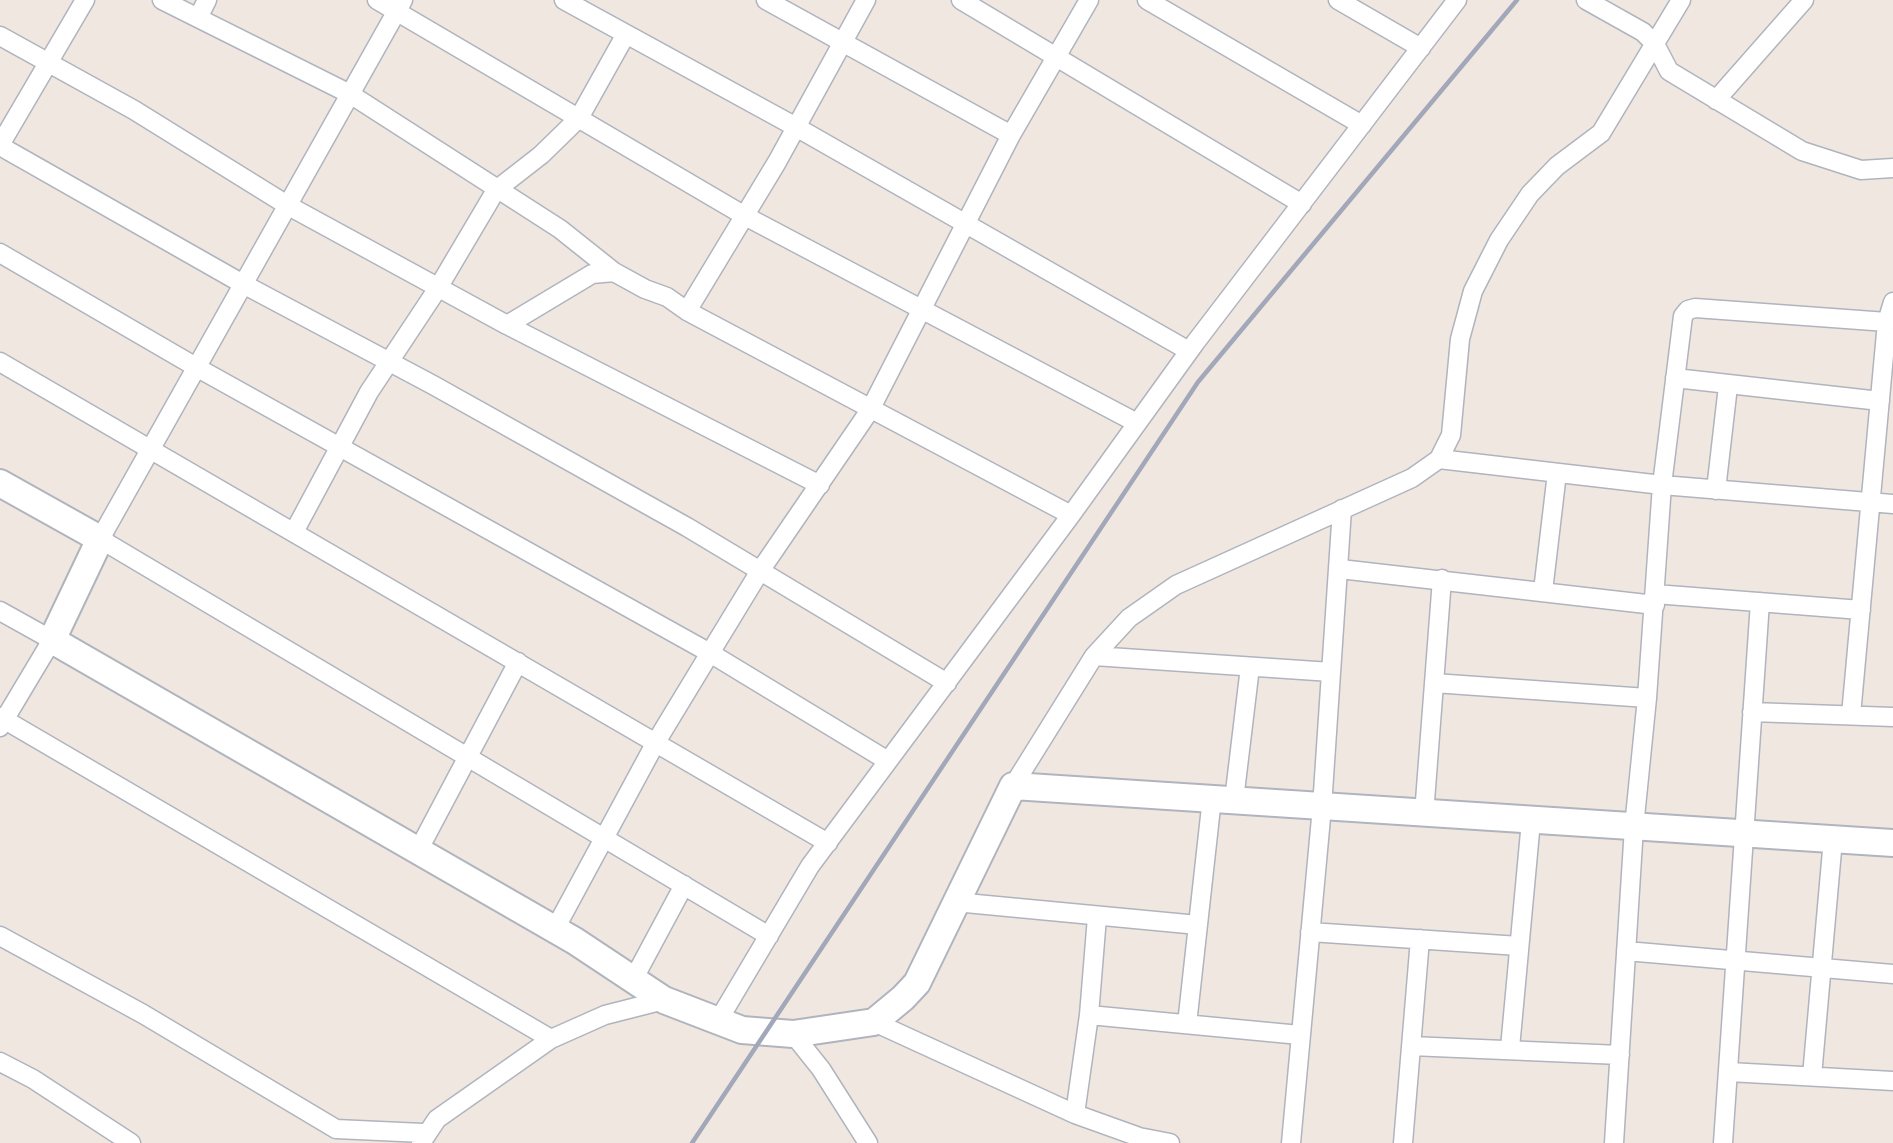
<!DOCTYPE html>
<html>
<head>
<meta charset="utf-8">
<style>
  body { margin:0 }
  canvas { display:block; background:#f0e8e0 }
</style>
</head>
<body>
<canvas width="1893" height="1143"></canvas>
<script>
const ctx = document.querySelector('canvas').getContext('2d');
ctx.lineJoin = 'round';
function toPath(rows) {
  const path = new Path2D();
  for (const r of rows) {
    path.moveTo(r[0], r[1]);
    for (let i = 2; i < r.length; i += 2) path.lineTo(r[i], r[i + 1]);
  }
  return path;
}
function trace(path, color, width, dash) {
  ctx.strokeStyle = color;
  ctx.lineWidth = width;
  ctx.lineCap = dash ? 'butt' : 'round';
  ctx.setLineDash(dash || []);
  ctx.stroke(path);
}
const street = toPath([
  [162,0,350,94,560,229,614,272,645,289,667,297,687,311,1071,515],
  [377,0,745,216,1137,423],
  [403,0,100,539,769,936],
  [564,0,796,127,1189,351],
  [766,0,1011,135],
  [961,0,1302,204],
  [1147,0,1362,125],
  [1338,0,1421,48],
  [1586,0,1643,32,1655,44,1669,71,1802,151,1861,170,1893,168],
  [198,18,207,0],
  [0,36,134,110,287,205,507,325,820,485],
  [1716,100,1804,0],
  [0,145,85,0],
  [0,146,243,284,433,385,687,527,947,683],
  [0,253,196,367,710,653,888,761],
  [687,311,777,162,866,0],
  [507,325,592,274,614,272],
  [0,362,828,843],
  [1675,378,1880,401],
  [1439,459,1662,485,1893,504],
  [1716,490,1728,386],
  [294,532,369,392,438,288,496,190,541,155,579,118,626,34],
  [1340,569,1655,605],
  [1543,591,1557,473],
  [1655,594,1861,610],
  [0,611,52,640,0,727],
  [1094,656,1331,672],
  [1434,683,1647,698],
  [1752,712,1893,717],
  [1851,715,1887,322],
  [0,717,551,1039],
  [1013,786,1094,656,1129,618,1176,585,1412,478,1439,459,1451,435,1460,339,1473,291,1499,240,1530,194,1557,166,1601,133,1681,0],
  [1234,800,1250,667],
  [1424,814,1442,579],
  [419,849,518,662],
  [955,902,1198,925],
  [555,929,656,742,710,653,760,571,870,410,1011,135,1089,0],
  [1310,932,1519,946],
  [0,936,143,1014,336,1129,423,1133],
  [1626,951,1893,974],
  [633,980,684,885],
  [1089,1015,1300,1035],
  [718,1021,810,866,1071,515,1195,343,1457,0],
  [874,1022,1075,1114,1139,1137,1170,1143],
  [1187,1024,1212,798],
  [793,1034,821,1069,868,1143],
  [1411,1046,1620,1055],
  [1510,1048,1531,821],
  [0,1062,33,1079,131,1143],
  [1729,1072,1893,1081],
  [1812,1076,1833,839],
  [1075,1114,1089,1015,1097,917],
  [421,1143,437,1119,551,1039,605,1015,664,1000],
  [1291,1143,1322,807,1342,509],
  [1403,1143,1420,939],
  [1614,1143,1634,827,1647,698,1662,485,1683,316,1688,310,1695,308,1887,322,1893,302],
  [1723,1143,1760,602]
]);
const secondary = toPath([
  [0,483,100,539,52,640,575,941,664,1000,742,1030,793,1034,874,1022,903,998,917,983,1013,786,1893,843]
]);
trace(street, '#b0b4be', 21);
trace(secondary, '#b0b4be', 30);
trace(street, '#fff', 18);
trace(secondary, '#fff', 26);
trace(toPath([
  [692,1143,1198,382,1517,0]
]), '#a2a7b9', 4.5);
</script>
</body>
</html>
